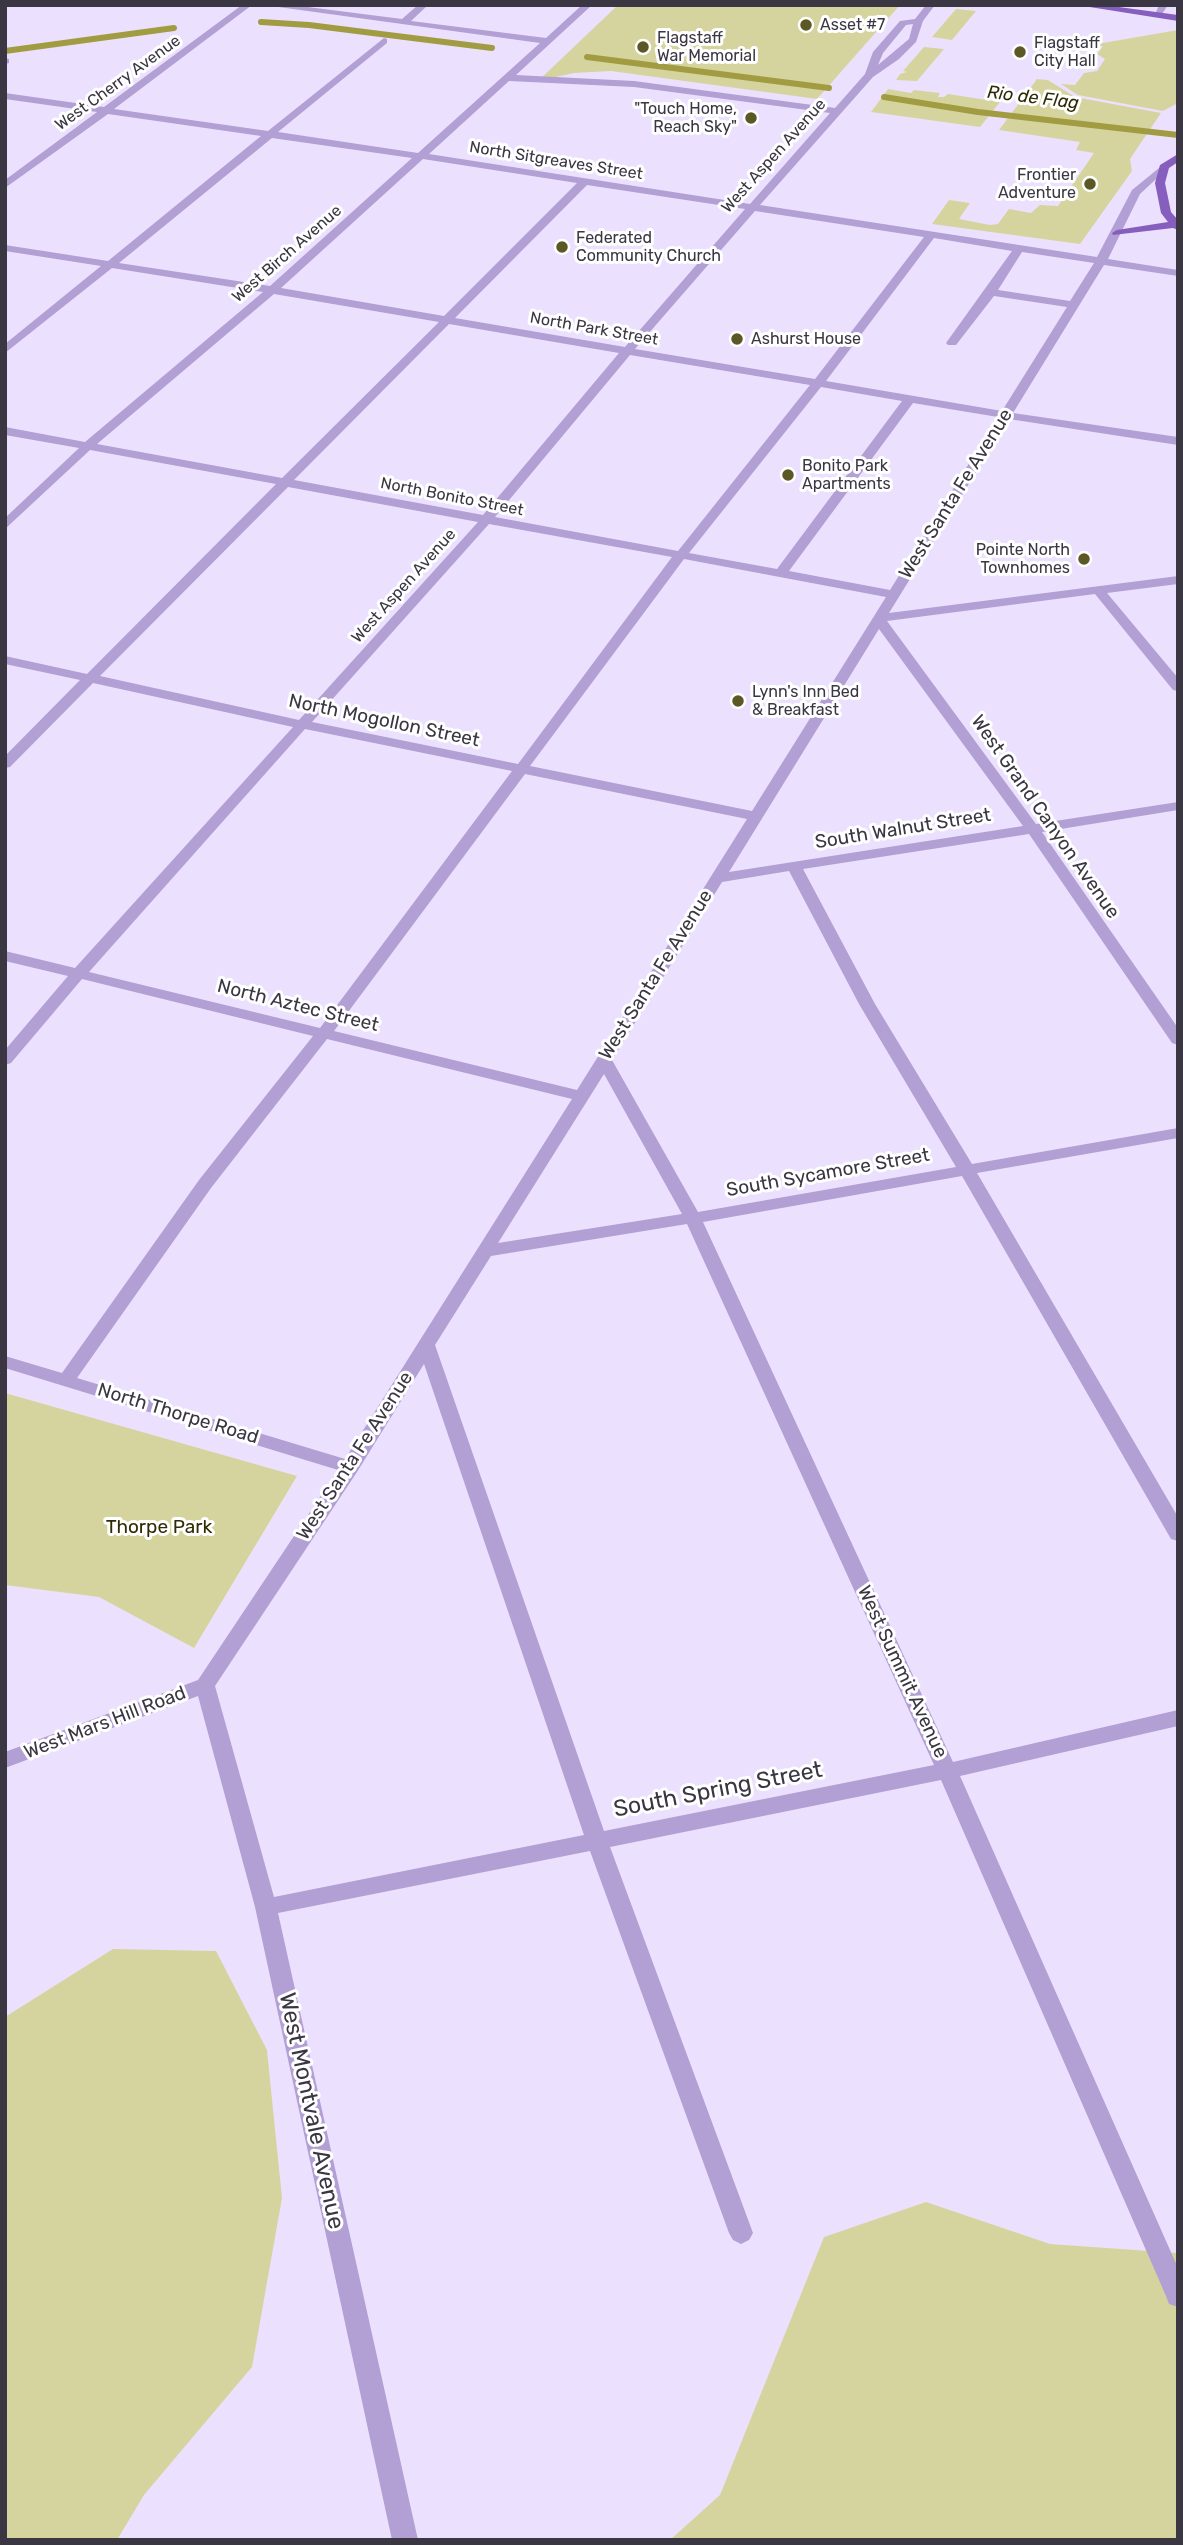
<!DOCTYPE html>
<html>
<head>
<meta charset="utf-8">
<style>
  body { margin:0 }
  #map { position:relative; width:1183px; height:2545px; overflow:hidden; background:#ebe1fe; font-family:Rubik,sans-serif }
  canvas { display:block }
  .frame { position:absolute; inset:0; border:7px solid #3a3642; pointer-events:none }
</style>
</head>
<body>
<div id="map">
<canvas width="1183" height="2545"></canvas>
<div class="frame"></div>
</div>
<script>
const ctx = document.querySelector('canvas').getContext('2d');
ctx.lineJoin = 'round';
function fill(path, color) {
  ctx.fillStyle = color;
  ctx.fill(path, 'evenodd');
}
function toPath(rows) {
  const path = new Path2D();
  for (const r of rows) {
    path.moveTo(r[0], r[1]);
    for (let i = 2; i < r.length; i += 2) path.lineTo(r[i], r[i + 1]);
  }
  return path;
}
function trace(path, color, width, dash) {
  ctx.strokeStyle = color;
  ctx.lineWidth = width;
  ctx.lineCap = dash ? 'butt' : 'round';
  ctx.setLineDash(dash || []);
  ctx.stroke(path);
}
function label(font, color, halo, rows, align = 'center') {
  ctx.font = font + ' Rubik,sans-serif';
  ctx.lineWidth = 6;
  ctx.setLineDash([]);
  ctx.textBaseline = 'middle';
  ctx.strokeStyle = halo;
  ctx.fillStyle = color;
  for (const [text, x, y, turn = 0] of rows) {
    ctx.save();
    ctx.translate(x, y);
    ctx.rotate((+turn || 0) * Math.PI / 180);
    ctx.textAlign = isNaN(turn) ? turn : align;
    if (halo) ctx.strokeText(text, 0, 0);
    ctx.fillText(text, 0, 0);
    ctx.restore();
  }
}
fill(toPath([
  [618,5,900,5,817,99,611,71,574,73,538,81],
  [956,9,976,11,952,40,932,37],
  [1178,30,1178,103,1163,111,1078,95,1061,84,1075,85,1084,73,1097,71,1105,59,1097,54,1103,46,1091,45],
  [924,47,944,49,917,81,896,80,900,74,907,72,903,71],
  [1037,79,1048,80,1075,97,1161,113,1130,159,1132,171,1080,244,932,224,949,200,970,203,959,219,990,225,998,224,1009,209,1031,213,1040,205,1058,206,1094,153,1076,150,1080,142,999,130],
  [888,89,911,93,914,90,940,93,938,97,944,97,948,94,1000,102,980,127,871,112],
  [5,1393,297,1476,194,1648,99,1597,5,1585],
  [113,1949,216,1951,267,2050,282,2198,252,2367,144,2495,117,2540,5,2540,5,2017],
  [926,2202,1050,2244,1178,2253,1178,2540,670,2540,720,2495,824,2237]
]), '#d6d49e');
trace(toPath([
  [261,22,309,25,492,48],
  [5,51,174,28],
  [587,57,829,88],
  [884,97,978,112,1178,135]
]), '#a19c41', 6);
fill(toPath([
  [242,5,252,5,114,109,268,131,384,38,387,39,387,43,278,132,418,153,540,43,264,5,292,5,402,19,418,5,428,5,411,21,546,38,582,5,592,5,516,75,634,81,835,108,865,74,873,52,900,21,915,19,926,5,935,5,923,21,916,42,899,59,873,77,760,205,1097,257,1132,190,1164,164,1169,167,1140,194,1108,259,1178,270,1178,276,1104,265,1013,413,1178,437,1178,445,1009,419,889,613,1178,576,1178,584,1107,593,1178,678,1178,691,1173,690,1095,594,887,621,1036,824,1178,802,1178,810,1042,832,1178,1028,1178,1045,1172,1043,1029,834,803,869,875,1004,972,1164,1178,1128,1178,1138,977,1173,1178,1517,1178,1541,1171,1539,962,1176,703,1222,953,1762,1178,1710,1178,1726,960,1776,1178,2268,1178,2307,1169,2304,1166,2296,941,1780,610,1847,753,2233,749,2240,741,2244,733,2240,729,2233,590,1851,278,1913,418,2540,392,2540,255,1907,198,1696,5,1768,5,1752,198,1680,338,1470,5,1368,5,1356,62,1373,199,1180,313,1036,82,979,11,1063,5,1065,5,1050,68,976,5,961,5,951,75,968,293,727,93,683,10,767,5,768,5,756,80,680,5,664,5,656,87,674,276,484,90,450,5,529,5,518,79,448,5,435,5,427,85,442,263,292,112,268,5,353,5,344,101,266,5,251,5,245,108,261,261,136,108,114,5,188,5,180,97,112,5,99,5,93,104,107,242,5],
  [913,24,909,39,878,65,883,53,906,25,913,24],
  [509,81,634,87,830,113,750,204,429,154,509,81],
  [272,138,412,158,270,286,119,263,272,138],
  [423,159,577,183,444,316,281,288,423,159],
  [587,185,745,209,625,347,455,318,587,185],
  [755,211,924,237,815,379,635,349,755,211],
  [934,238,1012,251,946,343,948,345,956,345,994,296,1067,307,1002,411,826,381,934,238],
  [1022,252,1094,263,1070,301,998,290,1022,252],
  [274,294,439,322,282,478,97,444,274,294],
  [449,324,619,353,483,515,294,480,449,324],
  [630,355,810,385,678,551,495,517,630,355],
  [821,387,902,401,777,569,689,553,821,387],
  [913,403,998,417,890,590,789,571,913,403],
  [288,487,478,522,299,720,100,676,288,487],
  [489,524,672,557,518,764,312,722,489,524],
  [684,559,886,597,752,811,530,766,684,559],
  [879,629,1023,826,729,872,879,629],
  [305,729,512,771,320,1028,89,972,305,729],
  [525,774,747,819,577,1090,334,1031,525,774],
  [789,871,859,1004,956,1167,698,1212,612,1060,722,882,789,871],
  [327,1039,572,1099,345,1459,77,1378,211,1188,327,1039],
  [604,1074,682,1214,498,1243,604,1074],
  [687,1224,934,1765,604,1831,435,1345,491,1256,687,1224],
  [424,1364,584,1835,274,1897,215,1686,357,1472,424,1364],
  [1159,5,1168,5,1160,17,1154,17,1159,5],
  [5,58,9,59,9,63,5,64,5,58]
]), '#b29fd3');
fill(toPath([
  [1077,5,1104,5,1178,15,1178,21,1077,5],
  [1178,154,1178,162,1169,168,1165,183,1171,212,1178,220,1178,230,1173,228,1113,235,1112,233,1117,230,1168,222,1161,213,1155,183,1160,165,1178,154]
]), '#865ebe');
for (const [x, y, r, color] of [
  [806,25,7,"#5b5825"],
  [643,47,7,"#5b5825"],
  [1020,52,7,"#5b5825"],
  [751,118,7,"#5b5825"],
  [1090,184,7,"#5b5825"],
  [562,247,7,"#5b5825"],
  [737,339,7,"#5b5825"],
  [788,475,7,"#5b5825"],
  [1084,559,7,"#5b5825"],
  [738,701,7,"#5b5825"]
]) {
  const dot = new Path2D();
  dot.arc(x, y, r, 0, 2 * Math.PI);
  ctx.fillStyle = color;
  ctx.fill(dot);
  trace(dot, '#fff', 2.5);
}
label('16px', '#3a3642', '#fff', [
  ["Asset #7",820,25],
  ["Flagstaff",657,38],
  ["War Memorial",657,56],
  ["Flagstaff",1034,43],
  ["City Hall",1034,61],
  ["\"Touch Home,",737,109,"right"],
  ["Reach Sky\"",737,127,"right"],
  ["Frontier",1076,175,"right"],
  ["Adventure",1076,193,"right"],
  ["Federated",576,238],
  ["Community Church",576,256],
  ["Ashurst House",751,339],
  ["Bonito Park",802,466],
  ["Apartments",802,484],
  ["Pointe North",1070,550,"right"],
  ["Townhomes",1070,568,"right"],
  ["Lynn's Inn Bed",752,692],
  ["& Breakfast",752,710]
], 'left');
label('16px', '#3a3642', '#fff', [
  ["West Cherry Avenue",118,83,-36],
  ["West Aspen Avenue",774,156,-48],
  ["North Sitgreaves Street",556,161,9],
  ["West Birch Avenue",287,254,-41],
  ["North Park Street",594,329,10],
  ["North Bonito Street",452,497,11],
  ["West Aspen Avenue",404,586,-48]
]);
label('italic 18px', '#2d2a03', '#fff', [
  ["Rio de Flag",1033,98,7]
]);
label('19px', '#3a3642', '#fff', [
  ["West Santa Fe Avenue",956,494,-58],
  ["North Mogollon Street",384,721,12],
  ["West Grand Canyon Avenue",1045,817,55],
  ["South Walnut Street",903,829,-9],
  ["West Santa Fe Avenue",656,975,-58],
  ["North Aztec Street",298,1006,14],
  ["South Sycamore Street",828,1173,-10],
  ["North Thorpe Road",178,1414,17],
  ["West Santa Fe Avenue",355,1456,-57],
  ["West Summit Avenue",902,1672,65],
  ["West Mars Hill Road",105,1723,-21]
]);
label('19px', '#2f2c04', '#fff', [
  ["Thorpe Park",159,1528]
]);
label('23px', '#3a3642', '#fff', [
  ["South Spring Street",718,1790,-11],
  ["West Montvale Avenue",311,2111,78]
]);
</script>
</body>
</html>
